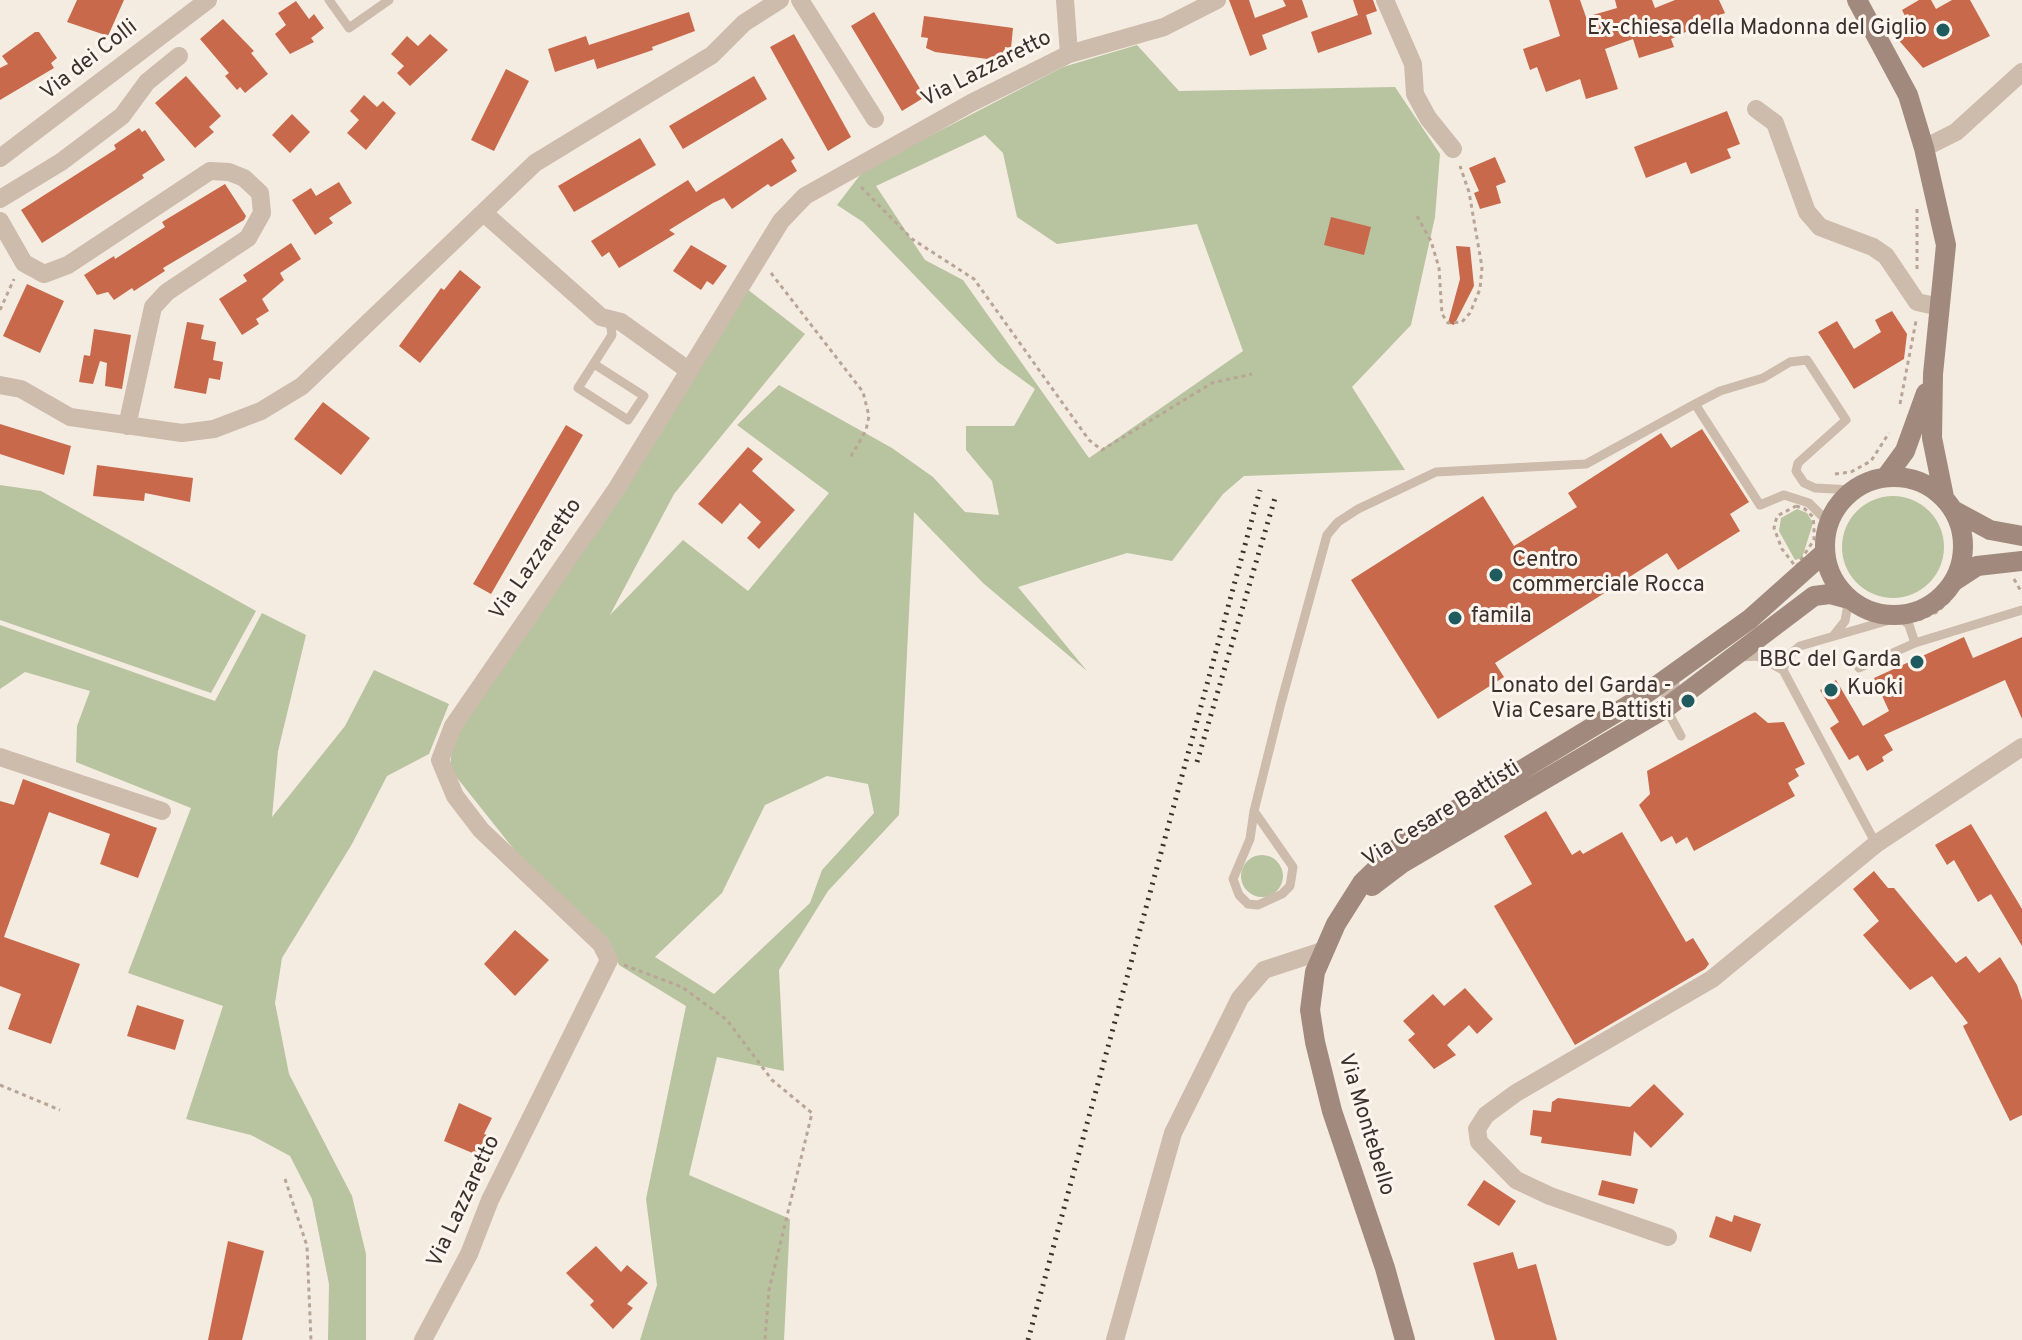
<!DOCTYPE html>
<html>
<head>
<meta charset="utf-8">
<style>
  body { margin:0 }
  canvas { display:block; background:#f4ebe1 }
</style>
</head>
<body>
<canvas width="2022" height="1340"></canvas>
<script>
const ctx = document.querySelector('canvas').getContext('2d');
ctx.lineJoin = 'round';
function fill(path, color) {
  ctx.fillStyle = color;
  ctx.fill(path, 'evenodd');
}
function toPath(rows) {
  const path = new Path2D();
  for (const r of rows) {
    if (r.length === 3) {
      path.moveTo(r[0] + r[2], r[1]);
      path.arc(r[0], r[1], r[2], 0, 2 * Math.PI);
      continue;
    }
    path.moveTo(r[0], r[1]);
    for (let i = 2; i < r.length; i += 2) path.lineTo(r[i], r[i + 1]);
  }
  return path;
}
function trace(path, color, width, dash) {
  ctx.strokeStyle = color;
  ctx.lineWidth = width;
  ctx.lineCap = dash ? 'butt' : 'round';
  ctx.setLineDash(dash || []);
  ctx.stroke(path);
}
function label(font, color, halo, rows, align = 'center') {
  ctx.font = font + ' Overpass,sans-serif';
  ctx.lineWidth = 6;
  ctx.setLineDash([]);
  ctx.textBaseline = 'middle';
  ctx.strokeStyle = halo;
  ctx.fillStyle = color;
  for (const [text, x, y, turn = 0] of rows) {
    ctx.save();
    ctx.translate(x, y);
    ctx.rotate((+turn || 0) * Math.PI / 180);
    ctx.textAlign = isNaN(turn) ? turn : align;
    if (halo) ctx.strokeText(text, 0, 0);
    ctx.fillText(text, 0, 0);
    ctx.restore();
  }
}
fill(toPath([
  [1137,45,1179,91,1395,87,1440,154,1435,217,1411,325,1352,387,1405,470,1244,476,1223,494,1172,561,1127,553,1018,587,1087,671,983,583,914,512,899,815,828,891,779,970,784,1071,717,1057,689,1175,790,1219,784,1340,640,1340,657,1285,646,1199,686,1006,619,965,610,943,520,857,450,769,452,745,465,706,747,289,805,334,674,494,610,615,683,540,748,591,829,493,737,425,779,385,892,448,933,477,965,512,999,515,992,481,966,450,966,426,1014,426,1035,389,998,362,863,222,837,205,864,170,1063,67],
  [985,135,1003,153,1017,217,1057,244,1197,224,1243,351,1089,458,963,280,925,260,876,186],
  [827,776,868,784,874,813,822,870,810,903,714,994,655,957,722,893,765,805],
  [0,485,41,491,256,611,211,693,0,620],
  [1893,547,51],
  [1797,509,1807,513,1813,523,1802,558,1795,560,1779,531,1781,518],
  [262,613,306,635,278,751,272,817,345,726,374,670,449,704,429,754,387,776,352,844,282,958,275,1003,289,1074,352,1196,366,1254,366,1340,328,1340,329,1284,312,1199,290,1156,251,1135,186,1119,223,1006,128,973,191,808,76,762,77,726,90,691,25,672,0,689,0,625,215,701],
  [1262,876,21]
]), '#b8c4a0');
fill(toPath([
  [77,0,124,0,108,36,67,22],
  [1229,0,1249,0,1255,18,1286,6,1283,0,1302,0,1308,17,1262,35,1267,49,1250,56],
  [1353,0,1373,0,1377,11,1366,15,1372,34,1318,53,1311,32,1358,15],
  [1549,0,1580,0,1586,17,1617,8,1615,0,1652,0,1655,8,1675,0,1719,0,1725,13,1671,39,1674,47,1639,58,1633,39,1605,49,1618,89,1586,99,1580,79,1546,92,1537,67,1530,70,1523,49,1560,36],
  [1919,0,1931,0,1936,9,1952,0,1970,0,1990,36,1923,68,1895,36,1900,33,1895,25,1906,18,1902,10],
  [296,1,309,19,314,14,324,28,311,38,314,42,290,54,275,34,286,25,278,13],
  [689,12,695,31,652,47,653,50,597,69,594,59,555,72,548,49,586,36,589,45],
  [874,12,925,97,902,111,851,26],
  [924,16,1013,28,1011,48,1005,47,1004,58,996,57,995,60,935,52,926,48,928,38,921,37],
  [223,19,254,51,251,53,268,74,245,93,240,87,237,90,225,76,229,73,200,39],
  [35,32,39,32,57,58,51,63,54,68,0,100,0,68,8,64,2,56],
  [430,34,448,50,410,86,397,73,404,66,391,54,407,36,418,46],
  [794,34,851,137,828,151,770,47],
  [506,69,529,81,494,151,471,140],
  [186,76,221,116,209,127,214,132,195,148,155,103],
  [754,76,767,99,683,149,669,126],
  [364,95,377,107,383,101,396,113,366,150,347,133,359,120,350,111],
  [1727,111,1740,144,1727,149,1731,158,1691,174,1686,162,1646,178,1634,147],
  [292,114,310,132,290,153,272,135],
  [139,128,142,132,145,130,165,160,142,175,144,178,42,243,21,210,116,149,114,145],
  [640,138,656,165,574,212,558,186],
  [782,138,795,158,791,161,797,171,771,187,768,184,732,209,724,198,713,203,669,230,675,234,619,268,609,252,602,257,591,241,688,180,696,192],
  [1495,157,1506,182,1496,186,1501,203,1480,209,1474,193,1479,191,1469,168],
  [339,182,352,203,329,218,333,223,315,235,292,200,311,188,316,196],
  [225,184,246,216,244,220,163,268,165,271,134,291,132,288,114,300,108,292,97,295,84,275,114,256,115,259,165,227,162,222],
  [1331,217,1371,227,1364,255,1324,245],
  [291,243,301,259,280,273,284,280,262,299,269,311,256,319,259,324,242,335,219,299,247,281,243,275],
  [691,245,727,266,713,285,707,281,701,290,673,271],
  [1456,246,1470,247,1474,286,1454,325,1448,323,1460,279],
  [460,270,481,287,420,363,399,346,441,288,444,290],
  [27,284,64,301,40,353,3,336],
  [1892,311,1907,334,1904,359,1854,389,1818,332,1837,321,1854,349,1881,332,1875,320],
  [187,322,204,325,201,339,216,342,213,360,223,362,220,380,209,378,206,394,174,388],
  [94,329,131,335,122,389,105,386,107,363,100,361,93,384,79,382,84,355,90,356],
  [323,402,370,438,341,475,294,439],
  [0,424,71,446,64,475,0,454],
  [566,425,583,435,491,594,473,584],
  [1702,429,1749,502,1730,514,1740,531,1678,570,1667,553,1495,663,1504,677,1438,719,1351,580,1483,496,1514,546,1577,507,1568,493,1661,433,1671,448],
  [748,447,763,459,752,471,795,510,759,549,747,538,761,522,740,503,722,524,698,504],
  [97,465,193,478,190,502,145,493,144,501,93,496],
  [1964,637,1973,658,2022,637,2022,719,2005,680,1884,735,1893,750,1882,757,1884,761,1867,771,1858,755,1849,760,1830,728,1839,722,1820,690,1836,680,1863,726,1889,711,1874,678],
  [1755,712,1768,723,1784,722,1805,764,1795,769,1799,776,1788,783,1795,796,1694,851,1687,837,1676,844,1672,836,1661,842,1639,805,1650,794,1647,771],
  [23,779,157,828,138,878,100,864,110,834,49,812,4,937,80,964,51,1044,8,1029,21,994,0,986,0,801,14,805],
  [1546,811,1572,855,1580,850,1583,854,1622,832,1686,942,1693,938,1709,964,1705,969,1575,1045,1494,906,1532,884,1504,836],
  [1971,824,2022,909,2022,946,1991,894,1978,902,1954,860,1947,865,1935,845],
  [1874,871,1888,888,1894,888,1956,963,1966,956,1979,973,2000,957,2017,985,2022,1000,2022,1115,2010,1121,1963,1026,1968,1023,1932,976,1910,990,1863,935,1879,921,1853,889],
  [515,930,549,960,515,996,484,964],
  [1465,988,1493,1019,1477,1034,1469,1025,1447,1045,1456,1055,1434,1069,1408,1040,1415,1034,1403,1021,1433,994,1444,1006],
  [137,1005,184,1020,175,1050,127,1036],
  [1654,1084,1684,1114,1651,1148,1634,1131,1631,1156,1541,1143,1542,1137,1530,1135,1533,1110,1551,1112,1552,1102,1558,1098,1630,1107],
  [459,1103,492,1118,484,1134,490,1136,482,1157,444,1141],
  [1484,1180,1516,1201,1499,1226,1467,1205],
  [1602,1180,1638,1189,1634,1204,1598,1195],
  [1734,1215,1761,1224,1751,1252,1709,1237,1716,1216,1732,1222],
  [228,1241,264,1251,242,1340,208,1340],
  [596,1246,621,1272,627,1265,648,1283,627,1304,633,1308,613,1329,590,1305,594,1301,566,1273],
  [1513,1252,1518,1269,1536,1264,1557,1340,1495,1340,1473,1263]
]), '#c8694b');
trace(toPath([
  [861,187,912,239,974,279,1089,440,1102,450,1212,383,1252,374],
  [1917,209,1917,269],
  [1417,216,1431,241,1439,268,1442,314,1448,323,1462,322,1470,313,1480,289,1482,267,1469,192,1460,166],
  [771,273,863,392,869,416,866,430,849,460],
  [0,310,14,279],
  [1900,404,1916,321],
  [1835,474,1851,472,1871,461,1889,433],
  [1796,506,1805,509,1813,517,1814,527,1814,540,1796,567,1782,549,1774,528,1777,516,1796,506],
  [2014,579,2022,593],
  [1919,620,1937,612,1952,598],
  [624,965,682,987,727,1020,772,1080,812,1113,769,1290,765,1340],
  [0,1085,60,1110],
  [285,1179,307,1246,311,1340]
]), '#b9a596', 3, [4, 4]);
trace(toPath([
  [329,0,349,28,389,0],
  [594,364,644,396,628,420,578,388,612,335,610,321],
  [1695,404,1720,391,1763,378,1790,362,1807,360,1846,420,1798,463,1796,471,1804,483,1815,488,1853,490],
  [1834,635,1845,621,1849,599],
  [1741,657,1757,656,1783,670],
  [1859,668,1915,643,2022,610],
  [1675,684,1666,691,1666,708,1681,736],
  [1254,811,1293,867,1290,886,1282,894,1258,905,1248,904,1239,895,1233,879,1250,839,1254,811,1281,703,1327,535,1338,522,1358,509,1436,472,1586,464,1695,404,1760,505,1784,495,1809,503,1829,523],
  [1876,844,1783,670,1788,656,1800,646,1900,617,1909,625,1915,643]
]), '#cdbbac', 9);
trace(toPath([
  [800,0,875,119],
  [1065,0,1069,54],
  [1385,0,1413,64,1415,94,1428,118,1453,149],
  [1756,109,1775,123,1807,212,1820,227,1873,247,1886,256,1917,302,1940,307],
  [1924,148,1956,132,2022,72],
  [0,158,208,0],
  [0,199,61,162,122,116,147,82,179,56],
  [485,214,601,317,621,322,688,370],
  [0,221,24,263,44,274,68,265,210,171,229,172,244,178,260,193,262,213,248,238,167,292,153,307,127,426],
  [0,385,21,389,70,417,182,433,214,429,261,411,302,386,535,163,712,55,744,23,780,0],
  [0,757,162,811],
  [1668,1237,1550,1196,1516,1180,1479,1142,1477,1129,1486,1115,1516,1093,1712,979,1876,844,2022,747],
  [423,1340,469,1254,490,1200,609,960,601,944,481,830,455,796,440,760,453,726,617,488,781,221,805,196,971,103,1069,54,1164,27,1217,0],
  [1115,1340,1173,1133,1240,998,1264,970,1322,951]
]), '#cdbbac', 18);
trace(toPath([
  [1857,0,1908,95,1924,148,1946,245,1933,374,1932,438,1944,497],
  [1894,546,69],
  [1886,477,1905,451,1926,393],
  [1953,510,1990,530,2022,536],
  [1954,581,1977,566,2022,561],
  [1372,886,1401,864,1666,708,1814,596,1830,594,1849,599],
  [1405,1340,1385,1268,1332,1111,1315,1042,1310,1010,1315,972,1336,924,1362,883,1406,840,1637,700,1750,619,1824,553]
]), '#a18a7d', 20);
trace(toPath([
  [1197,762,1275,498],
  [1028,1340,1260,490]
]), '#3b302b', 5, [2, 6]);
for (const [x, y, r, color] of [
  [1943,30,8,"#1f5a5e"],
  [1496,575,8,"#1f5a5e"],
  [1455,618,8,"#1f5a5e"],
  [1917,662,8,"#1f5a5e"],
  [1831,690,8,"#1f5a5e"],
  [1688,701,8,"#1f5a5e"]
]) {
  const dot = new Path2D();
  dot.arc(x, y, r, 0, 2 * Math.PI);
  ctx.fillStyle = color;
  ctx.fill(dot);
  trace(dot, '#fbf5ee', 3);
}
label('22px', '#3b302b', '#fbf5ee', [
  ["Ex-chiesa della Madonna del Giglio",1927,30],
  ["Centro",1512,562,"left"],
  ["commerciale Rocca",1512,587,"left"],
  ["famila",1471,618,"left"],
  ["BBC del Garda",1901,662],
  ["Lonato del Garda -",1672,688],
  ["Via Cesare Battisti",1672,713],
  ["Kuoki",1847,690,"left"]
], 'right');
label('22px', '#3b302b', '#fbf5ee', [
  ["Via dei Colli",90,61,-38],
  ["Via Lazzaretto",987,70,-27],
  ["Via Lazzaretto",537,560,-55],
  ["Via Cesare Battisti",1442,815,-32],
  ["Via Montebello",1365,1125,73],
  ["Via Lazzaretto",465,1202,-65]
]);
</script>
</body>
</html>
